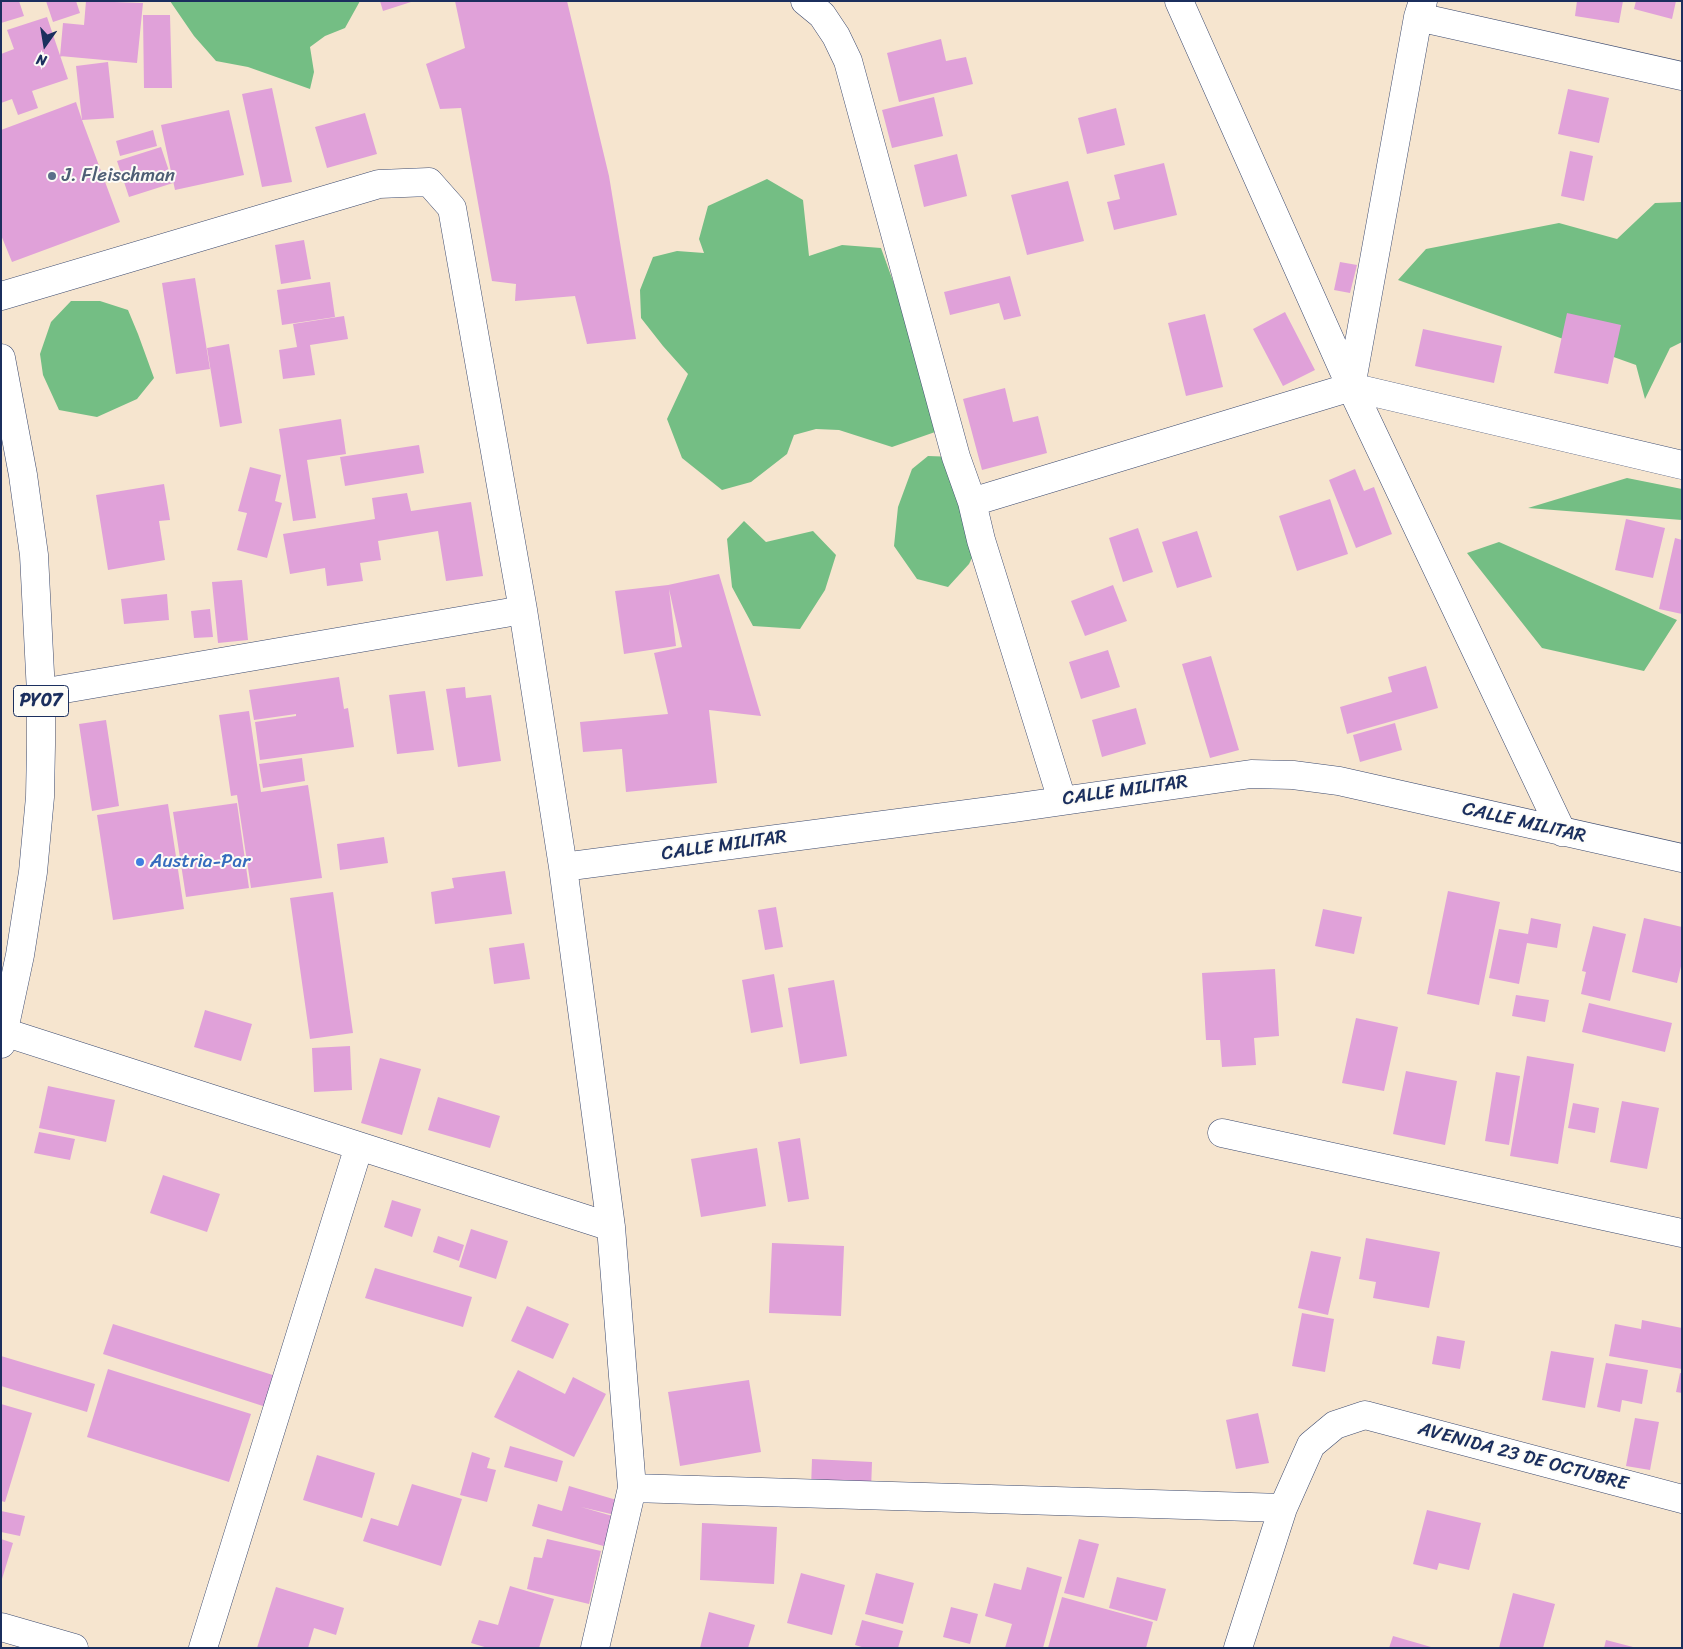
<!DOCTYPE html>
<html>
<head>
<meta charset="utf-8">
<style>
  body { margin:0 }
  #map { position:relative; width:1683px; height:1649px; overflow:hidden; background:#f6e5cf; font-family:Sriracha,sans-serif }
  canvas { display:block }
  .frame { position:absolute; inset:0; border:2px solid #1b2f5e; pointer-events:none }
  .north { position:absolute; left:20px; top:20px; width:50px; height:50px; -webkit-text-stroke:4px #fdfcf7; paint-order:stroke; rotate:193deg; font-size:14px; font-weight:700; line-height:20px; text-align:center; color:#1b2f5e }
  .north::after { content:''; display:block; margin:auto; width:18px; height:22px; background:#1b2f5e; clip-path:polygon(50% 0,100% 100%,50% 72%,0 100%) }
</style>
</head>
<body>
<div id="map">
<canvas width="1683" height="1649"></canvas>
<div class="frame"></div>
<div class="north">N</div>
</div>
<script>
const ctx = document.querySelector('canvas').getContext('2d');
ctx.lineJoin = 'round';
function fill(path, color) {
  ctx.fillStyle = color;
  ctx.fill(path, 'evenodd');
}
function toPath(rows) {
  const path = new Path2D();
  for (const r of rows) {
    path.moveTo(r[0], r[1]);
    for (let i = 2; i < r.length; i += 2) path.lineTo(r[i], r[i + 1]);
  }
  return path;
}
function trace(path, color, width, dash) {
  ctx.strokeStyle = color;
  ctx.lineWidth = width;
  ctx.lineCap = dash ? 'butt' : 'round';
  ctx.setLineDash(dash || []);
  ctx.stroke(path);
}
function label(font, color, halo, rows, align = 'center') {
  ctx.font = font + ' Sriracha,sans-serif';
  ctx.lineWidth = 4;
  ctx.setLineDash([]);
  ctx.textBaseline = 'middle';
  ctx.strokeStyle = halo;
  ctx.fillStyle = color;
  for (const [text, x, y, turn = 0] of rows) {
    ctx.save();
    ctx.translate(x, y);
    ctx.rotate((+turn || 0) * Math.PI / 180);
    ctx.textAlign = isNaN(turn) ? turn : align;
    if (halo) ctx.strokeText(text, 0, 0);
    ctx.fillText(text, 0, 0);
    ctx.restore();
  }
}
fill(toPath([
  [170,1,360,1,345,28,325,36,310,47,314,72,310,89,248,67,216,61,194,36],
  [767,179,803,200,809,256,842,245,881,248,915,342,938,431,892,447,839,430,816,429,794,435,787,454,751,482,722,490,682,458,667,419,688,374,663,346,641,318,640,290,653,257,677,251,704,253,699,239,708,206],
  [1682,202,1682,342,1670,348,1645,399,1636,365,1398,280,1426,249,1559,223,1617,239,1655,203],
  [71,301,100,301,128,310,138,334,154,378,137,399,97,417,59,410,43,375,40,354,51,322],
  [928,456,956,457,981,540,969,564,948,587,917,579,894,546,898,507,912,469],
  [1627,478,1682,489,1682,520,1528,508],
  [744,521,766,542,813,531,836,555,825,590,800,629,753,626,732,587,727,539],
  [1499,542,1677,620,1644,671,1542,648,1467,553]
]), '#74be84');
fill(toPath([
  [1,1,19,1,24,16,1,23],
  [46,1,76,1,80,13,53,22],
  [86,1,143,3,137,63,60,56,63,23,84,25],
  [380,1,411,1,411,2,383,11],
  [455,1,567,1,609,176,636,339,587,344,575,296,515,301,516,284,492,281,461,108,440,109,426,64,465,48],
  [1577,1,1623,1,1619,23,1575,16],
  [1636,1,1676,1,1672,19,1634,9],
  [143,15,170,15,172,88,144,88],
  [47,17,68,79,32,91,38,108,18,115,12,99,1,103,1,54,14,49,7,30],
  [941,39,946,61,966,57,973,84,899,102,887,53],
  [108,62,114,118,82,120,120,222,12,262,1,235,1,130,76,102,82,120,76,66],
  [272,88,292,182,262,187,242,94],
  [1568,89,1609,98,1599,143,1558,134],
  [934,97,943,136,892,148,882,110],
  [1116,108,1125,145,1087,154,1078,118],
  [229,110,244,175,175,190,161,125],
  [365,113,377,154,327,168,315,127],
  [153,130,157,146,120,156,116,141],
  [161,147,173,183,129,197,117,161],
  [1570,151,1593,156,1584,201,1561,196],
  [957,154,967,196,924,207,914,165],
  [1164,163,1177,215,1114,230,1107,202,1120,199,1114,175],
  [1068,181,1084,241,1027,255,1011,195],
  [304,240,311,279,281,284,275,245],
  [1340,262,1357,265,1350,293,1334,290],
  [1010,276,1021,316,1004,320,999,303,950,315,944,292],
  [195,278,210,369,176,374,162,283],
  [330,282,335,317,282,325,277,290],
  [1285,312,1315,370,1283,386,1253,329],
  [1567,313,1621,325,1608,384,1554,373],
  [1205,314,1223,387,1186,396,1168,323],
  [344,316,348,339,310,345,315,375,283,379,279,350,297,347,293,324],
  [1423,329,1502,346,1494,383,1415,366],
  [229,344,242,423,220,427,207,348],
  [1005,388,1013,422,1038,416,1047,453,982,470,963,399],
  [341,419,346,454,307,460,316,518,293,521,279,429],
  [419,445,424,473,345,486,340,457],
  [250,467,281,475,275,501,282,503,267,558,237,550,247,513,238,511],
  [1355,469,1364,491,1374,487,1392,534,1356,548,1329,480],
  [164,484,170,520,159,521,165,560,108,570,96,495],
  [407,493,411,511,471,502,483,576,446,581,438,531,378,541,381,560,360,563,363,581,327,586,325,568,290,574,283,534,375,519,372,498],
  [1330,499,1348,554,1297,571,1279,516],
  [1626,519,1665,528,1653,578,1615,570],
  [1138,528,1153,572,1123,582,1109,538],
  [1197,531,1212,577,1177,588,1162,542],
  [1675,538,1682,540,1682,614,1659,609],
  [719,574,761,716,709,710,717,783,626,792,622,749,583,752,580,722,668,714,654,653,682,647,669,589,676,646,624,654,615,591,668,585],
  [242,580,248,640,218,643,212,582],
  [1113,585,1127,621,1085,636,1071,601],
  [167,594,169,620,124,624,121,599],
  [210,609,213,637,194,638,191,611],
  [1108,650,1120,687,1081,699,1069,662],
  [1211,656,1239,750,1210,758,1182,664],
  [1426,666,1438,708,1347,734,1340,707,1392,692,1388,677],
  [339,677,344,709,348,708,354,747,260,760,255,722,296,716,296,714,254,720,249,690],
  [465,687,466,698,491,695,501,761,458,767,446,689],
  [425,691,434,750,397,754,389,695],
  [1136,708,1146,744,1102,757,1092,720],
  [249,711,261,792,308,785,322,878,251,888,237,795,231,796,219,715],
  [106,720,119,806,92,811,79,724],
  [1395,723,1402,750,1360,762,1353,735],
  [302,758,305,781,263,788,259,764],
  [237,803,249,888,186,897,173,812],
  [168,804,184,909,113,920,97,815],
  [384,837,388,863,340,870,337,844],
  [505,871,512,914,435,924,431,892,454,888,452,878],
  [1448,891,1500,902,1479,1005,1427,994],
  [333,892,353,1033,310,1039,290,898],
  [776,907,783,947,765,950,758,910],
  [1323,909,1362,917,1354,954,1315,946],
  [1531,918,1561,924,1557,948,1527,943,1519,984,1489,978,1499,929,1528,934],
  [1644,918,1682,927,1682,962,1677,983,1632,972],
  [1593,926,1626,934,1610,1001,1581,994,1586,972,1582,971],
  [524,943,530,979,494,984,489,948],
  [1275,969,1279,1036,1254,1038,1256,1065,1222,1067,1220,1040,1206,1040,1202,973],
  [774,974,783,1027,751,1033,742,980],
  [834,980,847,1056,800,1064,788,988],
  [1516,995,1549,1000,1545,1022,1512,1016],
  [1589,1003,1672,1023,1665,1052,1582,1032],
  [205,1010,252,1024,241,1061,194,1047],
  [1356,1018,1398,1027,1384,1091,1342,1083],
  [350,1046,352,1090,314,1092,312,1048],
  [1527,1056,1574,1064,1558,1164,1510,1156],
  [380,1058,421,1069,402,1135,361,1123],
  [1406,1071,1457,1081,1445,1145,1393,1134],
  [1496,1072,1520,1076,1509,1145,1485,1141],
  [48,1086,115,1100,106,1142,39,1128],
  [438,1097,500,1116,490,1148,428,1130],
  [1622,1101,1659,1108,1647,1169,1610,1162],
  [1573,1103,1599,1108,1595,1133,1568,1128],
  [39,1132,75,1139,70,1160,34,1153],
  [800,1138,809,1199,788,1202,778,1142],
  [757,1148,766,1206,701,1217,691,1159],
  [163,1175,220,1194,207,1232,150,1213],
  [392,1200,421,1209,412,1237,384,1227],
  [471,1229,508,1241,496,1279,459,1267],
  [438,1236,464,1245,459,1261,433,1252],
  [1366,1238,1440,1252,1429,1308,1373,1298,1376,1282,1359,1279],
  [772,1243,844,1246,841,1316,769,1313],
  [1311,1251,1341,1257,1328,1315,1298,1308],
  [375,1268,472,1297,463,1327,365,1298],
  [527,1306,569,1324,553,1359,511,1341],
  [1302,1313,1334,1319,1325,1372,1292,1366],
  [1642,1320,1682,1328,1682,1369,1609,1356,1615,1324,1641,1329],
  [113,1324,279,1377,269,1408,103,1354],
  [1437,1336,1465,1341,1460,1369,1432,1364],
  [1551,1351,1594,1358,1585,1408,1542,1400],
  [1,1356,95,1384,87,1412,1,1386],
  [1606,1363,1648,1370,1642,1404,1622,1400,1620,1412,1597,1407],
  [108,1369,251,1414,229,1482,87,1437],
  [518,1370,565,1394,573,1377,606,1394,574,1457,494,1417],
  [1680,1373,1682,1373,1682,1393,1676,1392],
  [749,1380,761,1452,680,1466,668,1392],
  [1,1404,32,1413,5,1502,1,1501],
  [1258,1413,1269,1463,1236,1469,1226,1420],
  [1635,1418,1659,1422,1650,1470,1626,1466],
  [510,1446,563,1461,557,1482,504,1467],
  [472,1452,490,1458,487,1468,496,1470,487,1502,460,1495],
  [317,1455,375,1473,362,1518,303,1500],
  [812,1459,872,1462,871,1490,811,1488],
  [412,1484,462,1499,441,1566,363,1541,371,1518,398,1526],
  [569,1486,620,1501,615,1515,581,1507,616,1517,607,1547,532,1526,538,1504,562,1511],
  [1427,1510,1481,1523,1469,1570,1439,1563,1437,1570,1413,1564],
  [1,1511,25,1516,20,1536,1,1532],
  [702,1523,777,1527,774,1584,700,1580],
  [1,1539,13,1543,2,1579,1,1579],
  [547,1539,601,1551,589,1604,527,1589,534,1557,542,1558],
  [1079,1539,1099,1544,1084,1598,1064,1593],
  [1027,1567,1062,1577,1043,1648,1005,1648,1012,1624,985,1616,994,1583,1021,1590],
  [801,1573,845,1585,832,1635,787,1623],
  [876,1573,914,1583,903,1624,865,1614],
  [1117,1577,1166,1589,1157,1621,1109,1608],
  [510,1586,554,1599,539,1648,488,1648,471,1643,479,1620,498,1625],
  [276,1587,344,1608,336,1635,314,1628,308,1648,257,1648],
  [1513,1593,1555,1604,1543,1648,1499,1648],
  [1062,1597,1153,1622,1146,1648,1048,1648],
  [951,1607,978,1614,970,1644,943,1637],
  [709,1612,755,1625,748,1648,700,1648],
  [862,1620,903,1631,898,1648,865,1648,855,1645],
  [1393,1636,1431,1647,1431,1648,1389,1648],
  [1606,1640,1633,1647,1633,1648,1604,1648]
]), '#e0a1d9');
const minor = toPath([
  [805,1,822,15,836,36,848,61,956,457,972,502,981,540,1062,800],
  [1179,1,1351,387,1562,832],
  [1418,17,1682,76],
  [1,296,379,184,429,182,452,208,523,610,563,867,611,1227,632,1488,595,1648],
  [1351,387,1418,17,1423,1],
  [972,502,1351,387,1682,465],
  [41,693,523,610],
  [563,867,1013,808,1251,774,1293,775,1339,781,1682,858],
  [4,1032,611,1227],
  [1222,1133,1682,1233],
  [632,1488,1283,1508],
  [1,1627,74,1648],
  [203,1648,359,1146],
  [1238,1648,1283,1508,1311,1445,1335,1425,1365,1415,1682,1499]
]);
const major = toPath([
  [1,358,23,475,34,555,41,693,41,745,40,797,33,872,20,955,1,1044]
]);
trace(minor, '#3c4a6f', 29);
trace(major, '#3c4a6f', 29);
trace(minor, '#fff', 28);
trace(major, '#fff', 28);
for (const [x, y, r, color] of [
  [52,176,5,"#5c6f8a"],
  [140,862,5,"#3f7fe0"]
]) {
  const dot = new Path2D();
  dot.arc(x, y, r, 0, 2 * Math.PI);
  ctx.fillStyle = color;
  ctx.fill(dot);
  trace(dot, '#fdfcf7', 2);
}
for (const [x, y, w] of [
  [41,701,55]
]) {
  const box = new Path2D();
  box.roundRect(x - w / 2, y - 15.5, w, 31, 4);
  ctx.fillStyle = '#fdfcf7';
  ctx.fill(box);
  trace(box, '#1b2f5e', 1);
}
label('bold 18px', '#1b2f5e', null, [
  ["PY07",41,701]
]);
label('19px', '#4e5e75', '#fdfcf7', [
  ["J. Fleischman",62,176]
], 'left');
label('19px', '#1b2f5e', '#fdfcf7', [
  ["CALLE MILITAR",1125,791,-8],
  ["CALLE MILITAR",1524,823,13],
  ["CALLE MILITAR",724,846,-8],
  ["AVENIDA 23 DE OCTUBRE",1523,1457,15]
]);
label('19px', '#366cbe', '#fdfcf7', [
  ["Austria-Par",150,862]
], 'left');
</script>
</body>
</html>
